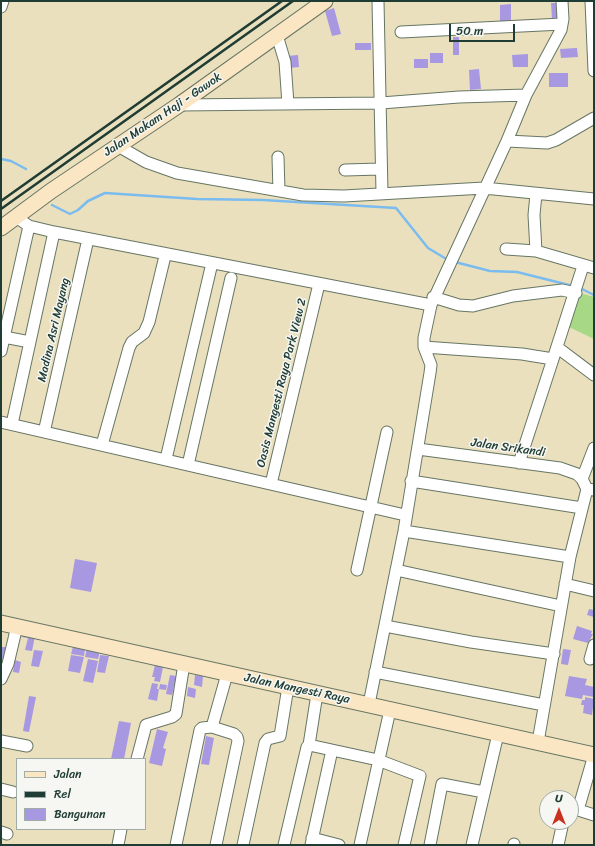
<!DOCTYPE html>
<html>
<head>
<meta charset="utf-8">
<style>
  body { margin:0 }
  #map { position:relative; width:595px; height:846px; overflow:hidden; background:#ebe0bd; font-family:Sriracha,sans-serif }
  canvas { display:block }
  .frame { position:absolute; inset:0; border:2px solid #1f3d34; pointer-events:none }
  .legend { position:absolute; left:16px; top:758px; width:130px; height:72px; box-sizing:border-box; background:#f6f6f2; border:1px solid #a0aca6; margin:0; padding:5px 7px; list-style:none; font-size:12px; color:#1f3d34 }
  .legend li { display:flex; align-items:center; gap:8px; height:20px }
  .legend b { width:20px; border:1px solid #a0aca6 }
  .north { position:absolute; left:539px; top:790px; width:40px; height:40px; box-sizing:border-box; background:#f6f6f2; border:1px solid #a0aca6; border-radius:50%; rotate:0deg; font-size:11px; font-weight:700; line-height:16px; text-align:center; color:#1f3d34 }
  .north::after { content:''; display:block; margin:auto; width:14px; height:18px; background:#c8321e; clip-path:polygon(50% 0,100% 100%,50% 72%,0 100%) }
  .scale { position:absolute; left:449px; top:24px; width:66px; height:18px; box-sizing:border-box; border:2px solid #1f3d34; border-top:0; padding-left:5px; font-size:12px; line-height:14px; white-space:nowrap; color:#1f3d34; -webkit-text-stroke:3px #f6f6f2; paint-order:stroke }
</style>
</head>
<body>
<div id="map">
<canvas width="595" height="846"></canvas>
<div class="frame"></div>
<ul class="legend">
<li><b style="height:5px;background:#fbe6c4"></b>Jalan</li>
<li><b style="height:5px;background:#1f3d34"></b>Rel</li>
<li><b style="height:11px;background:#a798e1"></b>Bangunan</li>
</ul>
<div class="north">U</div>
<div class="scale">50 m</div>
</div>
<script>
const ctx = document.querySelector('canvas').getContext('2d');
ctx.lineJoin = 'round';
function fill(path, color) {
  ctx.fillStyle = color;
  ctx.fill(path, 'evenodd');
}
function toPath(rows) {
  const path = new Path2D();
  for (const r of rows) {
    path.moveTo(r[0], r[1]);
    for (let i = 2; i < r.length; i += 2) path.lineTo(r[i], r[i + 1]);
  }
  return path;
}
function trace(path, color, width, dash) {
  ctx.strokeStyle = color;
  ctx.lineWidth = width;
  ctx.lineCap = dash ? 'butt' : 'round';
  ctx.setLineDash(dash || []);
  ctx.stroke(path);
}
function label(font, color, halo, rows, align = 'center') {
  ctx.font = font + ' Sriracha,sans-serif';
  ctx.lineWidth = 3;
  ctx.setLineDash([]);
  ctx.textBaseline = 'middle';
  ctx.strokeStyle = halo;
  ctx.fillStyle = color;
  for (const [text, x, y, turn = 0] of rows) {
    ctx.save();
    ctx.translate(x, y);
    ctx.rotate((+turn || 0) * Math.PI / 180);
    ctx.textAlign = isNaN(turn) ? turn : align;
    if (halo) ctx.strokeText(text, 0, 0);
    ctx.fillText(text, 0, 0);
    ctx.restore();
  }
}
fill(toPath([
  [580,293,594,297,594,339,569,327]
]), '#a7d886');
trace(toPath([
  [1,159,11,161,26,169],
  [52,205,70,214,78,210,88,201,105,193,197,199,263,200,396,208,428,248,448,260],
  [455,262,490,271,517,272,573,286],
  [580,288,594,295]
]), '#7abcef', 2.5);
fill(toPath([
  [551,3,559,3,560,20,552,20],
  [511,4,511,21,500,21,500,5],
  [334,8,341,34,332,36,325,11],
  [453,37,459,37,459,55,453,55],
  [355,43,371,43,371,50,355,50],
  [577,48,578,57,561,58,560,49],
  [430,53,443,53,443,63,430,63],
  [528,54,528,67,513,67,512,55],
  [298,55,299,67,289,68,287,56],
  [414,59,428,59,428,68,414,68],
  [479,69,481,89,470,90,469,70],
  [549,73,568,73,568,87,549,87],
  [75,559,97,563,91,592,70,588],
  [589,609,594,610,594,617,587,615],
  [577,626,592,631,591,634,593,634,588,643,573,639],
  [23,634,35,636,32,651,25,650,28,638,22,637],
  [1,647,6,647,4,663,1,663],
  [73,647,85,649,84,656,71,654],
  [87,648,100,651,98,659,85,657],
  [563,649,571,650,568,665,561,664],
  [34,650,43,651,39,667,31,666],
  [71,655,84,657,80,673,68,671],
  [100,655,109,656,105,673,97,672],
  [88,659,98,661,93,683,83,681],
  [15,660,21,662,19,673,13,672],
  [155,665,163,667,160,682,154,681,155,677,152,677],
  [170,675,176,676,172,695,166,694],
  [195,675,203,676,202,687,194,685],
  [569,676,587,679,585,685,594,687,594,697,583,695,582,699,565,696],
  [152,683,158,684,157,689,159,689,157,701,148,699],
  [160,684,167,685,166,690,159,689],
  [188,687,196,689,195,698,187,696],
  [29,696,36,697,29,732,23,731],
  [585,697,594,699,592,715,583,713,584,705,581,705,582,700,585,700],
  [119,721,131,723,126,749,124,759,111,759],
  [157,729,168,732,163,748,166,749,162,766,149,763],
  [206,736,214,738,209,765,201,764]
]), '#a798e1');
const street = toPath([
  [378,1,382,193],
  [591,1,594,71],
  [1,7,3,1],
  [401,32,562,24],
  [277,35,285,62,288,104],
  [179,105,381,103,459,97,526,95],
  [507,141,547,143,556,140,594,118],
  [118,146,146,162,177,173,303,195,344,196,484,188,594,199],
  [278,157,279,191],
  [345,170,380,169],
  [536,194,534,215,536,251],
  [16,217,29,226,54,232,431,305],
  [506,249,536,251,594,268],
  [433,297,459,305,473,306,513,296,562,290,576,293],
  [4,337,30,342],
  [424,347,522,354,553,359,519,463],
  [558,348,594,375],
  [1,351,29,226],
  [553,359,583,266],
  [1,422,405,515],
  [12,424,54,232],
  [45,428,88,239],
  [102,445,129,348,132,342,144,333,149,322,165,256],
  [418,449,560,468,577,474,582,479,587,489],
  [166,459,212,263],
  [188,465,231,278],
  [582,479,594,448],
  [411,481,582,508],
  [271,484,318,288],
  [404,531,570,557],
  [357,570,387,432],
  [396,570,561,606],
  [565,584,594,591],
  [385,626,471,642,554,654],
  [590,659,594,645],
  [375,672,544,705],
  [1,679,8,664,17,626],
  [369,704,404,531,430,373,431,365,424,347,424,338,431,305,507,141,526,95,561,30,563,19,562,1],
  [212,727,234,734,237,737,238,741,216,845],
  [1,741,27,746],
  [538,742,570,557,587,489,594,490],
  [309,745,317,694],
  [137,759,146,725,172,717,176,714,184,664],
  [1,789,13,792],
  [572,808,594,815],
  [578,810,594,755],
  [1,832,7,834],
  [312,838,339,845],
  [118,845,121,829],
  [176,845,200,730,202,728,212,727,227,674],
  [243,845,265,743,268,739,280,736,288,687],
  [284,845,307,747,309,745,378,760,420,776,404,845],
  [311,845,332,750],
  [360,845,390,710],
  [430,845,442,784,484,792],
  [472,845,498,734],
  [514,845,514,844],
  [558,845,563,822]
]);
const secondary = toPath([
  [1,228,51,191,179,105,325,1],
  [1,623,594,755]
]);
trace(street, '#667664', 13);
trace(secondary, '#667664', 17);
trace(street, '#fff', 11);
trace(secondary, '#fbe6c4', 15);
trace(toPath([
  [1,201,282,1],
  [1,209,293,1]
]), '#1f3d34', 2.5);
label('12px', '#1f3d34', '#f6f6f2', [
  ["Jalan Makam Haji - Gawok",163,115,-34],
  ["Madina Asri Mayang",54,330,-77],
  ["Oasis Mangesti Raya Park View 2",282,383,-76],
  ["Jalan Srikandi",508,448,8],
  ["Jalan Mangesti Raya",297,689,12]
]);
</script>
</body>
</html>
